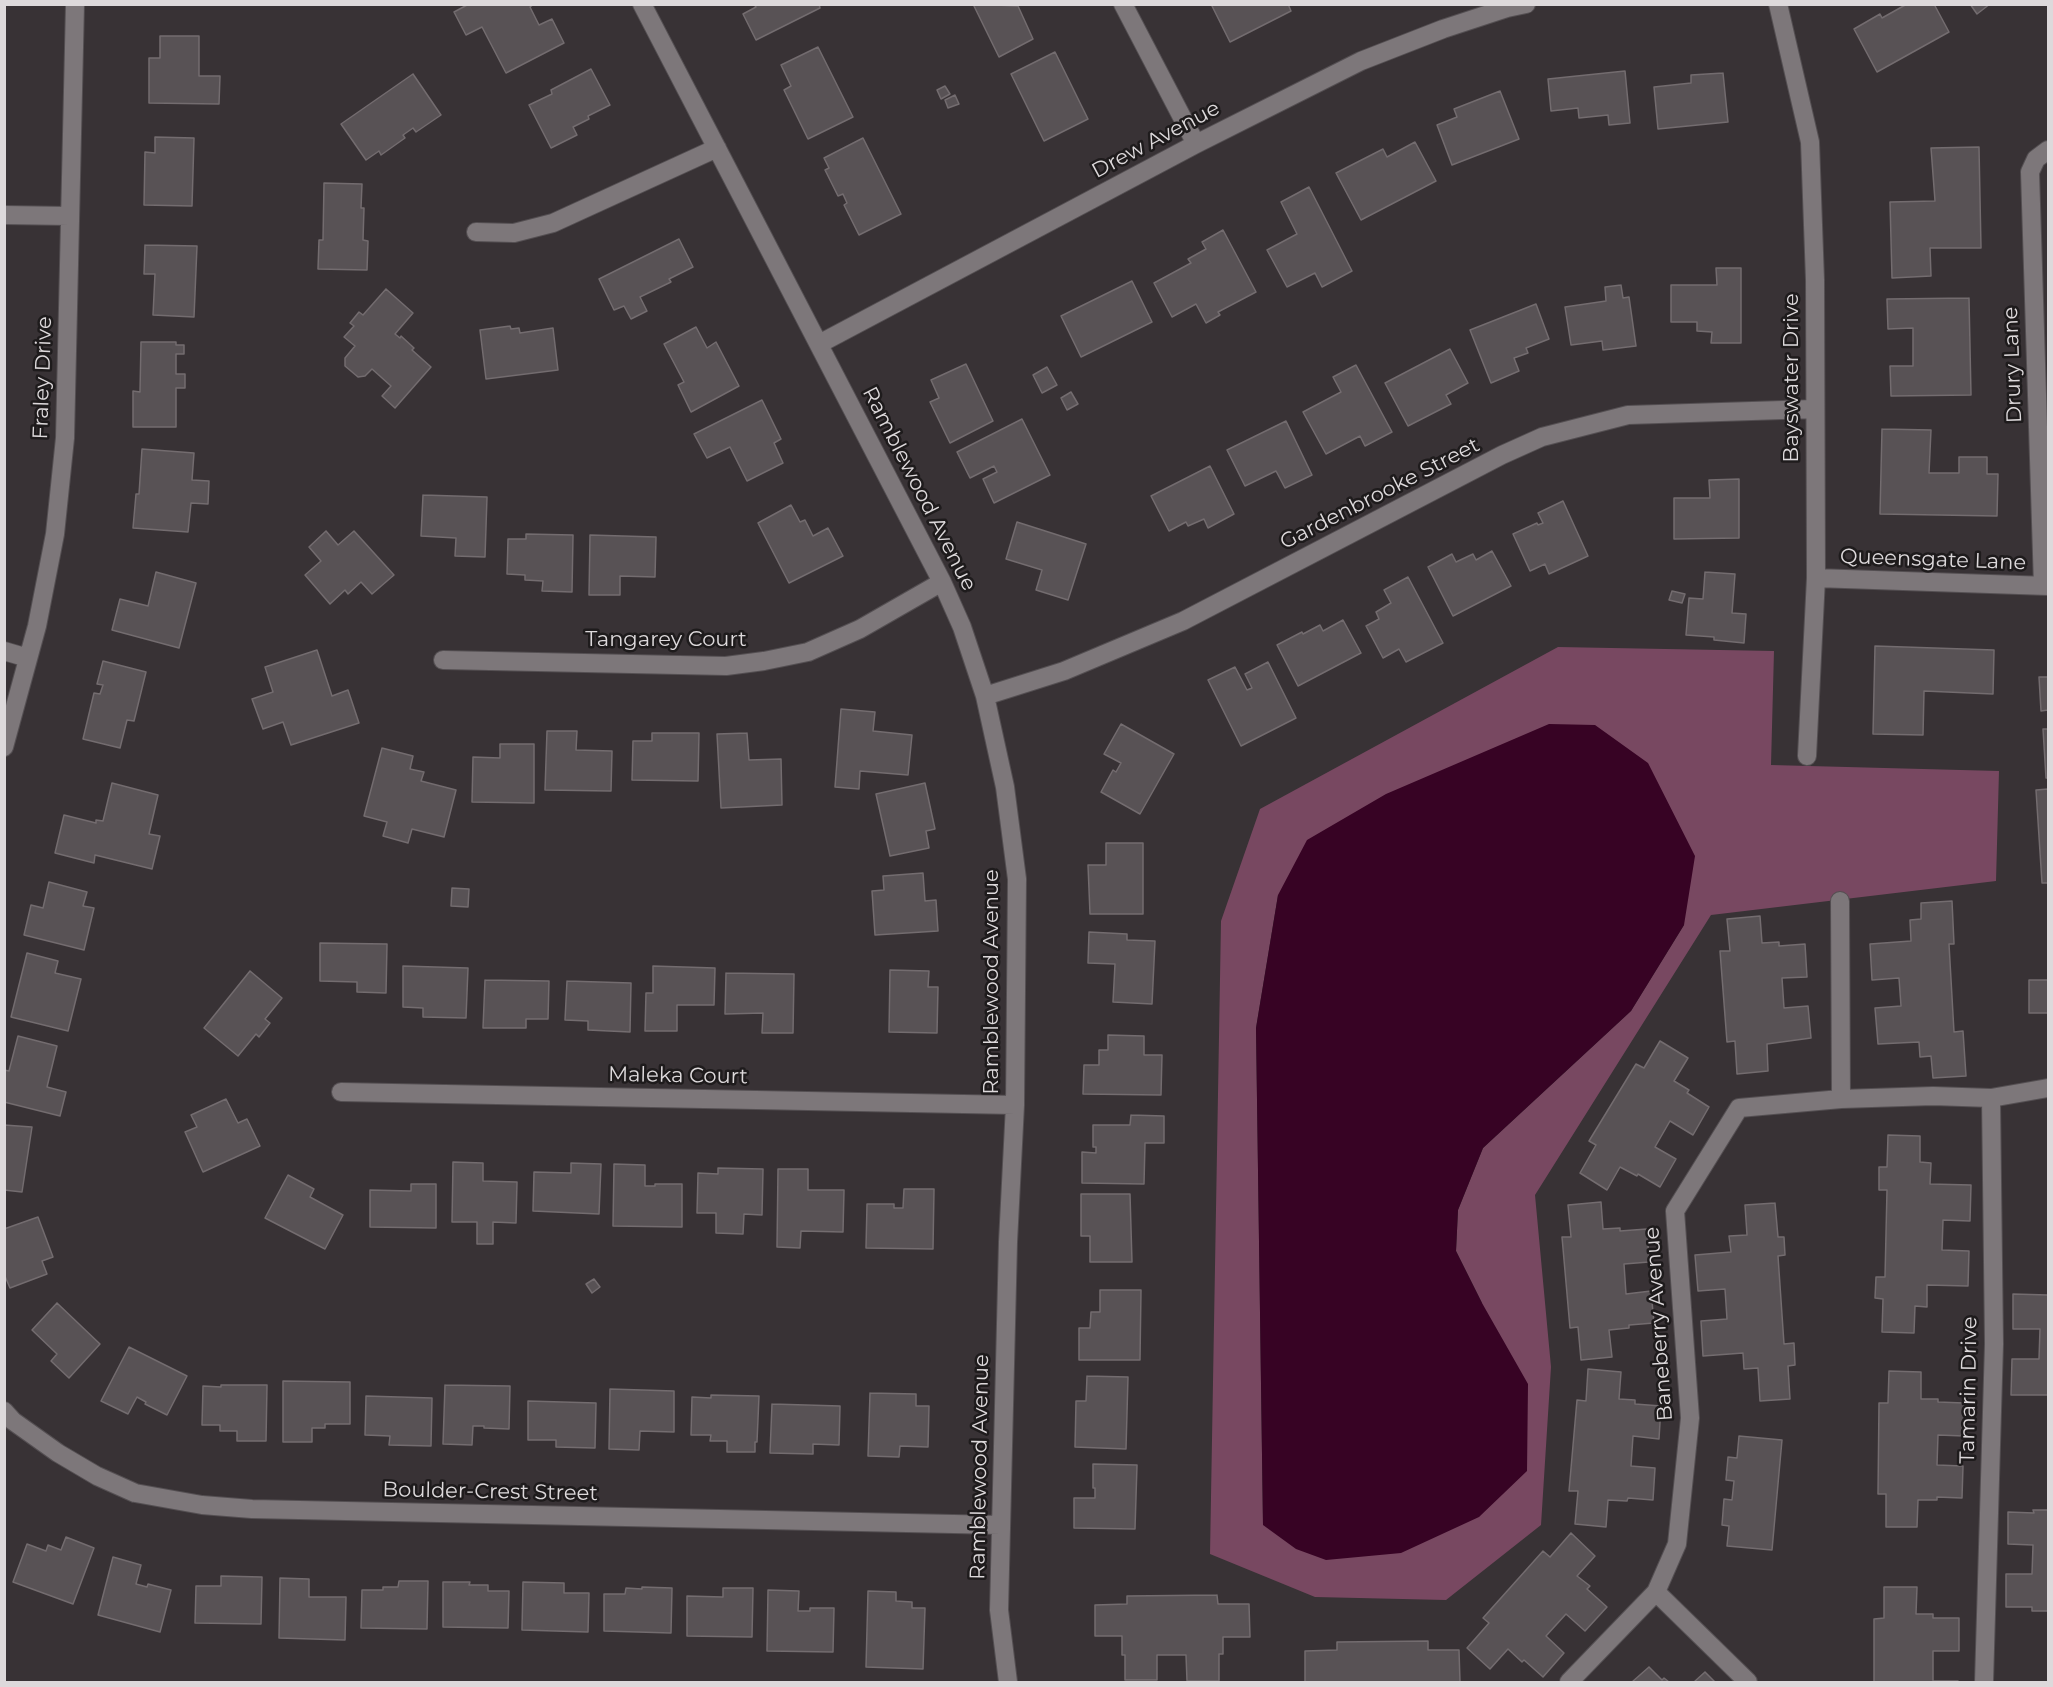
<!DOCTYPE html>
<html>
<head>
<meta charset="utf-8">
<style>
  body { margin:0 }
  #map { position:relative; width:2053px; height:1687px; overflow:hidden; background:#383235; font-family:Montserrat,sans-serif }
  canvas { display:block }
  .frame { position:absolute; inset:0; border:6px solid #ddd9db; pointer-events:none }
</style>
</head>
<body>
<div id="map">
<canvas width="2053" height="1687"></canvas>
<div class="frame"></div>
</div>
<script>
const ctx = document.querySelector('canvas').getContext('2d');
ctx.lineJoin = 'round';
function fill(path, color) {
  ctx.fillStyle = color;
  ctx.fill(path, 'evenodd');
}
function toPath(rows) {
  const path = new Path2D();
  for (const r of rows) {
    path.moveTo(r[0], r[1]);
    for (let i = 2; i < r.length; i += 2) path.lineTo(r[i], r[i + 1]);
  }
  return path;
}
function trace(path, color, width, dash) {
  ctx.strokeStyle = color;
  ctx.lineWidth = width;
  ctx.lineCap = dash ? 'butt' : 'round';
  ctx.setLineDash(dash || []);
  ctx.stroke(path);
}
function label(font, color, halo, rows, align = 'center') {
  ctx.font = font + ' Montserrat,sans-serif';
  ctx.lineWidth = 5;
  ctx.setLineDash([]);
  ctx.textBaseline = 'middle';
  ctx.strokeStyle = halo;
  ctx.fillStyle = color;
  for (const [text, x, y, turn = 0] of rows) {
    ctx.save();
    ctx.translate(x, y);
    ctx.rotate((+turn || 0) * Math.PI / 180);
    ctx.textAlign = isNaN(turn) ? turn : align;
    if (halo) ctx.strokeText(text, 0, 0);
    ctx.fillText(text, 0, 0);
    ctx.restore();
  }
}
fill(toPath([
  [1558,647,1774,651,1771,765,1999,771,1996,881,1711,915,1535,1195,1551,1367,1541,1525,1446,1600,1315,1597,1210,1554,1221,921,1260,809],
  [1278,895,1684,925,1631,1011,1483,1148,1458,1210,1456,1251,1482,1303,1263,1525,1256,1028]
]), '#784861');
fill(toPath([
  [1549,724,1595,725,1648,763,1695,856,1684,925,1631,1011,1483,1148,1458,1210,1456,1251,1482,1303,1528,1384,1527,1471,1479,1517,1401,1553,1326,1560,1296,1549,1263,1525,1256,1028,1278,895,1307,840,1386,794]
]), '#370324');
const building = toPath([
  [469,4,534,4,530,7,539,25,552,19,564,43,506,73,482,27,466,35,454,12,469,4],
  [754,4,819,4,820,8,756,40,743,14,756,7,754,4],
  [973,4,1018,6,1033,39,999,57,973,4],
  [1211,4,1288,4,1291,11,1230,42,1211,4],
  [1907,4,1934,4,1949,32,1877,72,1854,29,1880,14,1882,18,1907,4],
  [1970,4,1990,4,1977,14,1970,4],
  [160,36,199,36,199,76,220,76,219,104,149,103,149,58,160,58,160,36],
  [818,47,853,117,808,139,784,90,791,86,781,65,818,47],
  [1055,52,1088,119,1044,141,1011,74,1055,52],
  [591,69,610,105,588,116,589,119,573,127,577,135,551,148,529,105,552,94,551,90,591,69],
  [1625,71,1630,123,1609,125,1608,115,1579,118,1578,108,1551,111,1548,79,1625,71],
  [1723,73,1728,122,1658,129,1654,87,1691,83,1691,75,1723,73],
  [413,74,441,115,416,132,413,128,403,135,405,138,381,155,379,151,366,160,341,124,413,74],
  [945,86,950,94,941,99,937,90,945,86],
  [1500,91,1519,139,1452,165,1437,125,1457,117,1454,109,1500,91],
  [955,95,959,104,948,108,945,100,955,95],
  [155,137,194,138,192,206,144,205,145,152,155,153,155,137],
  [863,138,901,214,859,235,844,205,847,203,843,194,838,196,825,170,829,168,824,158,863,138],
  [1415,142,1436,181,1361,220,1336,173,1383,149,1387,157,1415,142],
  [1979,147,1981,248,1930,248,1931,276,1892,278,1890,202,1935,201,1931,148,1979,147],
  [324,183,362,184,361,208,364,208,363,240,368,241,367,270,318,269,319,240,323,240,324,183],
  [1309,187,1352,271,1322,287,1315,273,1287,287,1267,250,1297,234,1281,202,1309,187],
  [1223,230,1256,292,1218,312,1220,315,1206,323,1196,304,1172,317,1154,283,1191,263,1188,259,1206,249,1202,242,1223,230],
  [679,239,693,267,669,279,671,282,640,297,647,311,631,319,624,306,614,310,599,279,679,239],
  [145,245,197,246,194,317,153,315,155,274,144,274,145,245],
  [1716,268,1741,268,1741,343,1711,343,1712,332,1697,331,1697,322,1671,322,1671,285,1717,285,1716,268],
  [1132,281,1152,322,1081,357,1061,316,1132,281],
  [1621,285,1623,298,1629,297,1636,346,1603,350,1602,341,1571,345,1565,307,1606,301,1605,287,1621,285],
  [386,289,413,313,395,334,400,338,401,336,414,348,412,350,431,367,395,408,382,396,391,386,372,369,365,376,358,377,345,366,345,358,355,346,344,337,354,326,350,323,359,312,363,315,386,289],
  [1969,298,1971,395,1891,396,1890,366,1913,366,1913,328,1888,329,1887,299,1969,298],
  [1536,304,1549,339,1526,348,1528,353,1514,358,1519,371,1491,383,1470,330,1536,304],
  [510,326,511,329,519,328,520,333,553,328,558,370,486,379,480,330,510,326],
  [696,327,707,348,716,342,739,386,691,412,678,385,684,382,664,344,696,327],
  [141,342,176,342,176,345,184,345,184,354,176,354,176,374,185,374,185,388,176,388,176,427,133,427,133,391,140,392,141,342],
  [1450,349,1468,383,1446,395,1451,404,1408,426,1385,383,1450,349],
  [966,364,993,421,950,443,930,402,939,398,931,380,966,364],
  [1356,365,1392,432,1365,446,1360,436,1326,454,1303,412,1341,392,1333,377,1356,365],
  [1047,367,1057,385,1042,393,1033,375,1047,367],
  [1071,392,1078,404,1067,410,1061,398,1071,392],
  [762,400,781,439,774,443,783,463,747,481,730,447,707,458,694,434,762,400],
  [1022,419,1050,475,994,503,983,479,997,472,994,466,970,478,957,452,1022,419],
  [1286,421,1312,475,1285,488,1276,471,1245,486,1227,450,1286,421],
  [1882,429,1931,430,1929,473,1959,473,1959,457,1987,457,1987,474,1998,474,1997,516,1880,514,1882,429],
  [142,449,194,453,192,480,209,481,208,504,191,503,188,532,133,528,136,494,139,494,142,449],
  [1210,466,1234,514,1208,528,1204,519,1188,526,1186,522,1169,531,1151,496,1210,466],
  [1739,479,1739,538,1674,539,1674,498,1710,498,1709,480,1739,479],
  [423,495,487,497,485,557,455,556,456,538,421,536,423,495],
  [1563,501,1588,556,1549,574,1545,564,1530,571,1513,534,1537,523,1538,525,1543,523,1538,513,1563,501],
  [791,505,800,522,805,520,813,536,828,528,843,556,789,583,758,523,791,505],
  [1017,522,1086,544,1068,600,1036,590,1042,570,1006,559,1017,522],
  [326,531,338,545,354,531,394,575,372,594,361,582,348,594,345,590,330,604,305,575,321,561,309,547,326,531],
  [526,534,573,535,572,592,542,591,543,581,525,580,525,575,507,574,508,539,526,539,526,534],
  [590,535,656,537,655,577,620,576,620,595,589,595,590,535],
  [1492,551,1511,586,1453,616,1428,567,1452,554,1456,562,1473,554,1476,560,1492,551],
  [156,572,196,583,179,648,112,630,120,599,148,606,156,572],
  [1705,572,1735,574,1732,613,1746,614,1744,643,1714,640,1714,637,1686,635,1689,598,1703,599,1705,572],
  [1408,577,1443,643,1406,662,1399,649,1383,658,1366,626,1379,619,1376,612,1391,603,1384,590,1408,577],
  [1672,591,1685,594,1682,603,1669,600,1672,591],
  [1343,620,1361,653,1298,686,1277,645,1302,632,1303,634,1320,625,1323,631,1343,620],
  [1875,646,1994,650,1993,694,1924,691,1923,735,1873,734,1875,646],
  [317,650,332,696,348,690,359,723,291,745,283,722,263,729,252,699,273,692,265,667,317,650],
  [103,661,146,672,134,721,127,720,120,748,83,739,94,693,100,694,103,685,97,684,103,661],
  [1268,662,1296,718,1241,746,1208,680,1235,667,1247,690,1252,688,1245,674,1268,662],
  [2039,677,2048,677,2048,710,2041,711,2039,677],
  [841,709,875,712,873,731,912,735,908,775,860,771,859,789,835,787,841,709],
  [1121,724,1174,754,1140,814,1101,792,1113,770,1116,772,1121,763,1104,754,1121,724],
  [2043,729,2048,729,2048,778,2046,778,2043,729],
  [547,731,577,731,576,750,612,751,611,791,545,790,547,731],
  [652,733,699,733,698,781,632,780,633,741,652,741,652,733],
  [747,733,749,760,781,759,782,805,721,808,717,734,747,733],
  [500,744,534,744,534,803,472,802,473,757,500,758,500,744],
  [382,748,413,756,410,769,424,772,421,781,456,790,444,837,412,829,408,843,383,836,387,822,364,816,382,748],
  [112,783,158,795,149,834,160,836,152,869,95,855,94,863,55,853,64,815,96,823,96,820,103,821,112,783],
  [925,783,935,829,926,831,929,848,890,856,876,794,925,783],
  [2048,789,2048,883,2042,883,2036,790,2048,789],
  [1106,843,1143,843,1143,914,1090,914,1088,865,1106,865,1106,843],
  [923,873,925,901,936,900,938,931,875,935,872,891,884,890,883,876,923,873],
  [49,882,87,892,83,906,94,908,84,950,24,935,31,905,43,908,49,882],
  [452,888,469,889,468,907,451,906,452,888],
  [1952,901,1954,944,1949,944,1954,1032,1963,1031,1966,1076,1933,1078,1931,1056,1920,1057,1919,1042,1878,1044,1875,1008,1901,1006,1899,978,1872,980,1870,944,1911,941,1910,920,1921,919,1921,903,1952,901],
  [1760,916,1762,943,1779,942,1779,946,1805,944,1807,977,1782,978,1784,1008,1808,1006,1811,1038,1767,1044,1768,1071,1737,1074,1735,1041,1727,1042,1720,951,1730,951,1727,919,1760,916],
  [1089,932,1127,934,1127,940,1155,941,1152,1004,1113,1002,1115,964,1088,963,1089,932],
  [320,943,387,944,386,993,357,992,357,982,320,981,320,943],
  [27,953,58,961,55,973,81,979,68,1031,11,1017,27,953],
  [403,966,468,968,466,1018,423,1017,423,1008,403,1007,403,966],
  [653,966,715,968,714,1005,677,1005,677,1031,645,1031,646,993,653,993,653,966],
  [890,970,929,971,928,987,938,987,937,1033,889,1032,890,970],
  [250,971,282,998,265,1019,270,1023,259,1037,256,1034,238,1056,204,1028,250,971],
  [726,973,794,974,793,1033,762,1033,763,1013,725,1014,726,973],
  [485,980,549,981,548,1019,526,1019,526,1028,483,1028,485,980],
  [2029,980,2048,980,2048,1013,2029,1013,2029,980],
  [567,981,631,983,630,1032,588,1030,588,1021,565,1020,567,981],
  [1108,1035,1144,1036,1144,1055,1162,1055,1161,1095,1083,1094,1084,1065,1099,1065,1099,1050,1108,1050,1108,1035],
  [18,1036,57,1046,47,1087,66,1092,60,1116,4,1102,4,1070,9,1071,18,1036],
  [1660,1041,1688,1058,1674,1081,1689,1090,1687,1093,1709,1107,1693,1135,1670,1121,1655,1147,1676,1159,1660,1187,1638,1174,1637,1176,1620,1167,1607,1190,1580,1173,1596,1145,1589,1141,1636,1064,1644,1068,1660,1041],
  [226,1099,238,1123,247,1119,260,1146,203,1172,185,1132,197,1127,191,1115,226,1099],
  [1131,1115,1164,1116,1164,1143,1145,1143,1144,1184,1082,1183,1082,1152,1096,1153,1096,1147,1093,1147,1093,1125,1130,1125,1131,1115],
  [4,1125,32,1127,22,1192,4,1190,4,1125],
  [1888,1135,1920,1136,1920,1162,1931,1163,1930,1184,1971,1185,1970,1221,1943,1220,1942,1250,1969,1251,1968,1286,1927,1285,1927,1307,1915,1306,1914,1333,1882,1332,1883,1299,1875,1298,1876,1277,1885,1277,1887,1190,1879,1190,1879,1167,1887,1167,1888,1135],
  [453,1162,483,1163,483,1181,517,1182,516,1223,493,1222,493,1244,477,1244,477,1222,452,1222,453,1162],
  [571,1163,601,1164,599,1214,533,1211,534,1172,571,1173,571,1163],
  [614,1164,645,1165,645,1186,655,1186,655,1184,682,1184,682,1227,613,1226,614,1164],
  [718,1168,763,1169,762,1215,744,1214,743,1234,716,1233,716,1213,697,1213,698,1173,718,1174,718,1168],
  [778,1169,808,1169,808,1190,844,1190,843,1232,801,1231,800,1248,777,1247,778,1169],
  [288,1175,314,1189,310,1197,343,1215,325,1249,265,1218,288,1175],
  [411,1184,436,1184,436,1228,370,1227,370,1190,411,1191,411,1184],
  [904,1189,934,1189,933,1249,866,1248,867,1204,894,1204,894,1208,903,1208,904,1189],
  [1081,1194,1130,1194,1132,1262,1090,1262,1090,1236,1081,1236,1081,1194],
  [1601,1202,1603,1229,1620,1228,1620,1231,1647,1229,1649,1262,1624,1264,1626,1294,1651,1291,1654,1323,1629,1325,1629,1328,1609,1330,1612,1357,1581,1360,1578,1327,1570,1328,1562,1237,1571,1237,1568,1205,1601,1202],
  [1775,1203,1778,1237,1784,1237,1785,1255,1778,1256,1784,1344,1794,1343,1795,1365,1788,1366,1790,1399,1760,1401,1758,1368,1744,1369,1743,1353,1703,1356,1701,1321,1727,1319,1725,1289,1698,1291,1695,1255,1731,1252,1729,1236,1747,1235,1745,1205,1775,1203],
  [38,1217,53,1257,42,1261,47,1274,10,1288,4,1274,4,1229,38,1217],
  [594,1279,600,1287,592,1293,586,1284,594,1279],
  [1100,1290,1141,1290,1140,1360,1079,1360,1079,1328,1090,1328,1091,1312,1100,1312,1100,1290],
  [2013,1294,2048,1295,2048,1395,2011,1395,2012,1359,2039,1359,2040,1329,2013,1329,2013,1294],
  [57,1303,100,1344,69,1378,51,1361,57,1354,32,1330,57,1303],
  [129,1347,187,1376,167,1415,145,1404,146,1402,137,1397,128,1414,101,1401,129,1347],
  [1588,1369,1621,1372,1619,1399,1635,1400,1635,1404,1661,1406,1659,1439,1633,1436,1631,1466,1655,1468,1653,1500,1628,1498,1627,1501,1608,1500,1606,1527,1575,1524,1578,1491,1569,1491,1577,1400,1586,1401,1588,1369],
  [1889,1371,1921,1372,1921,1399,1938,1399,1938,1402,1964,1403,1964,1436,1938,1435,1937,1465,1963,1466,1962,1498,1937,1497,1937,1500,1918,1500,1917,1527,1886,1527,1886,1494,1878,1494,1879,1403,1888,1403,1889,1371],
  [1087,1376,1128,1377,1126,1449,1075,1447,1076,1401,1086,1401,1087,1376],
  [283,1381,350,1382,350,1424,325,1424,325,1428,312,1428,312,1442,283,1442,283,1381],
  [221,1385,267,1385,266,1441,237,1441,237,1431,220,1431,220,1425,202,1425,203,1386,221,1387,221,1385],
  [445,1385,510,1386,509,1429,484,1428,484,1426,473,1426,472,1445,443,1444,445,1385],
  [610,1389,674,1391,674,1432,640,1431,639,1450,609,1449,610,1389],
  [870,1393,916,1394,916,1406,929,1406,928,1447,900,1446,899,1457,868,1456,870,1393],
  [711,1395,759,1396,757,1442,755,1442,755,1452,727,1452,727,1441,710,1441,711,1435,691,1435,692,1397,711,1398,711,1395],
  [366,1396,432,1398,431,1446,389,1445,390,1436,365,1435,366,1396],
  [528,1401,596,1403,595,1448,556,1447,556,1440,528,1440,528,1401],
  [772,1404,840,1406,839,1445,813,1444,813,1454,770,1453,772,1404],
  [1739,1436,1782,1440,1772,1550,1727,1546,1729,1526,1722,1525,1724,1499,1732,1500,1734,1481,1726,1480,1728,1457,1737,1458,1739,1436],
  [1093,1464,1137,1465,1135,1529,1074,1528,1074,1498,1095,1498,1095,1488,1093,1488,1093,1464],
  [2033,1510,2048,1510,2048,1611,2032,1611,2032,1607,2006,1607,2006,1574,2032,1574,2033,1545,2008,1544,2008,1512,2034,1513,2033,1510],
  [1571,1533,1595,1556,1577,1576,1590,1586,1587,1589,1607,1607,1585,1631,1566,1614,1546,1636,1564,1653,1543,1677,1524,1660,1522,1662,1508,1649,1490,1669,1467,1648,1489,1623,1483,1618,1543,1551,1550,1557,1571,1533],
  [66,1537,94,1548,73,1604,13,1582,27,1544,46,1551,48,1545,61,1550,66,1537],
  [113,1557,141,1565,136,1584,147,1587,148,1584,171,1590,160,1632,98,1615,113,1557],
  [221,1576,262,1577,261,1624,195,1623,196,1586,221,1586,221,1576],
  [280,1578,309,1579,309,1597,346,1597,345,1640,279,1638,280,1578],
  [399,1581,428,1581,427,1629,361,1628,362,1590,383,1590,383,1587,398,1587,399,1581],
  [443,1582,470,1582,469,1585,488,1585,488,1591,509,1591,508,1628,443,1627,443,1582],
  [523,1582,564,1583,564,1593,589,1593,588,1632,522,1630,523,1582],
  [642,1587,672,1588,671,1633,604,1631,604,1594,625,1594,626,1588,642,1589,642,1587],
  [1884,1587,1917,1587,1916,1614,1933,1614,1933,1618,1959,1618,1959,1651,1933,1651,1933,1681,1958,1681,1958,1682,1874,1682,1874,1619,1884,1618,1884,1587],
  [723,1588,753,1588,752,1637,687,1636,687,1596,723,1597,723,1588],
  [768,1590,799,1591,798,1611,810,1611,810,1608,834,1608,833,1652,767,1651,768,1590],
  [868,1591,896,1592,896,1601,912,1602,912,1608,925,1608,923,1669,866,1667,868,1591],
  [1217,1595,1218,1604,1249,1604,1250,1637,1223,1637,1223,1654,1219,1654,1219,1681,1187,1681,1186,1655,1157,1655,1157,1680,1125,1680,1125,1655,1122,1655,1122,1636,1095,1636,1095,1605,1127,1604,1127,1596,1217,1595],
  [1428,1641,1428,1650,1459,1650,1460,1682,1305,1682,1305,1651,1337,1650,1337,1642,1428,1641],
  [1649,1667,1662,1680,1664,1678,1669,1682,1632,1682,1649,1667],
  [1705,1672,1715,1682,1694,1682,1705,1672]
]);
fill(building, '#585255');
trace(building, '#736c6f', 1.5);
const minor = toPath([
  [642,4,942,582,962,627,985,696,1005,787,1017,879,1015,1105,1008,1242,999,1610,1008,1682],
  [1123,4,1196,144],
  [1778,4,1810,142,1815,280,1816,578,1807,756],
  [4,215,69,216],
  [476,232,514,233,553,223,717,148],
  [819,344,1196,144,1361,61,1443,29,1507,8,1526,4],
  [1816,578,2048,586],
  [2043,586,2030,172,2036,159,2048,150],
  [4,651,28,658],
  [443,660,726,666,764,661,808,652,860,629,942,582],
  [985,696,1064,671,1183,621,1502,455,1542,437,1628,415,1814,409],
  [4,747,37,626,55,534,65,438,75,4],
  [1840,901,1841,1099],
  [341,1092,1015,1105],
  [4,1411,13,1421,58,1453,97,1476,135,1493,202,1505,252,1509,1000,1525],
  [1656,1592,1748,1682],
  [1569,1682,1656,1592,1677,1544,1690,1418,1675,1211,1739,1108,1841,1099,1933,1096,1991,1098,2048,1088],
  [1984,1682,1994,1344,1991,1098]
]);
trace(minor, '#544f52', 20);
trace(minor, '#7d777a', 18);
label('21px', '#ddd9db', '#1e1b1c', [
  ["Drew Avenue",1156,140,-28],
  ["Drury Lane",2013,365,-92],
  ["Fraley Drive",43,378,-88],
  ["Bayswater Drive",1792,378,-90],
  ["Ramblewood Avenue",919,489,63],
  ["Gardenbrooke Street",1380,494,-27],
  ["Queensgate Lane",1933,560,2],
  ["Tangarey Court",666,640],
  ["Ramblewood Avenue",992,982,-90],
  ["Maleka Court",678,1076,1],
  ["Baneberry Avenue",1659,1324,-94],
  ["Tamarin Drive",1969,1390,-89],
  ["Ramblewood Avenue",980,1467,-89],
  ["Boulder-Crest Street",490,1492,1]
]);
</script>
</body>
</html>
